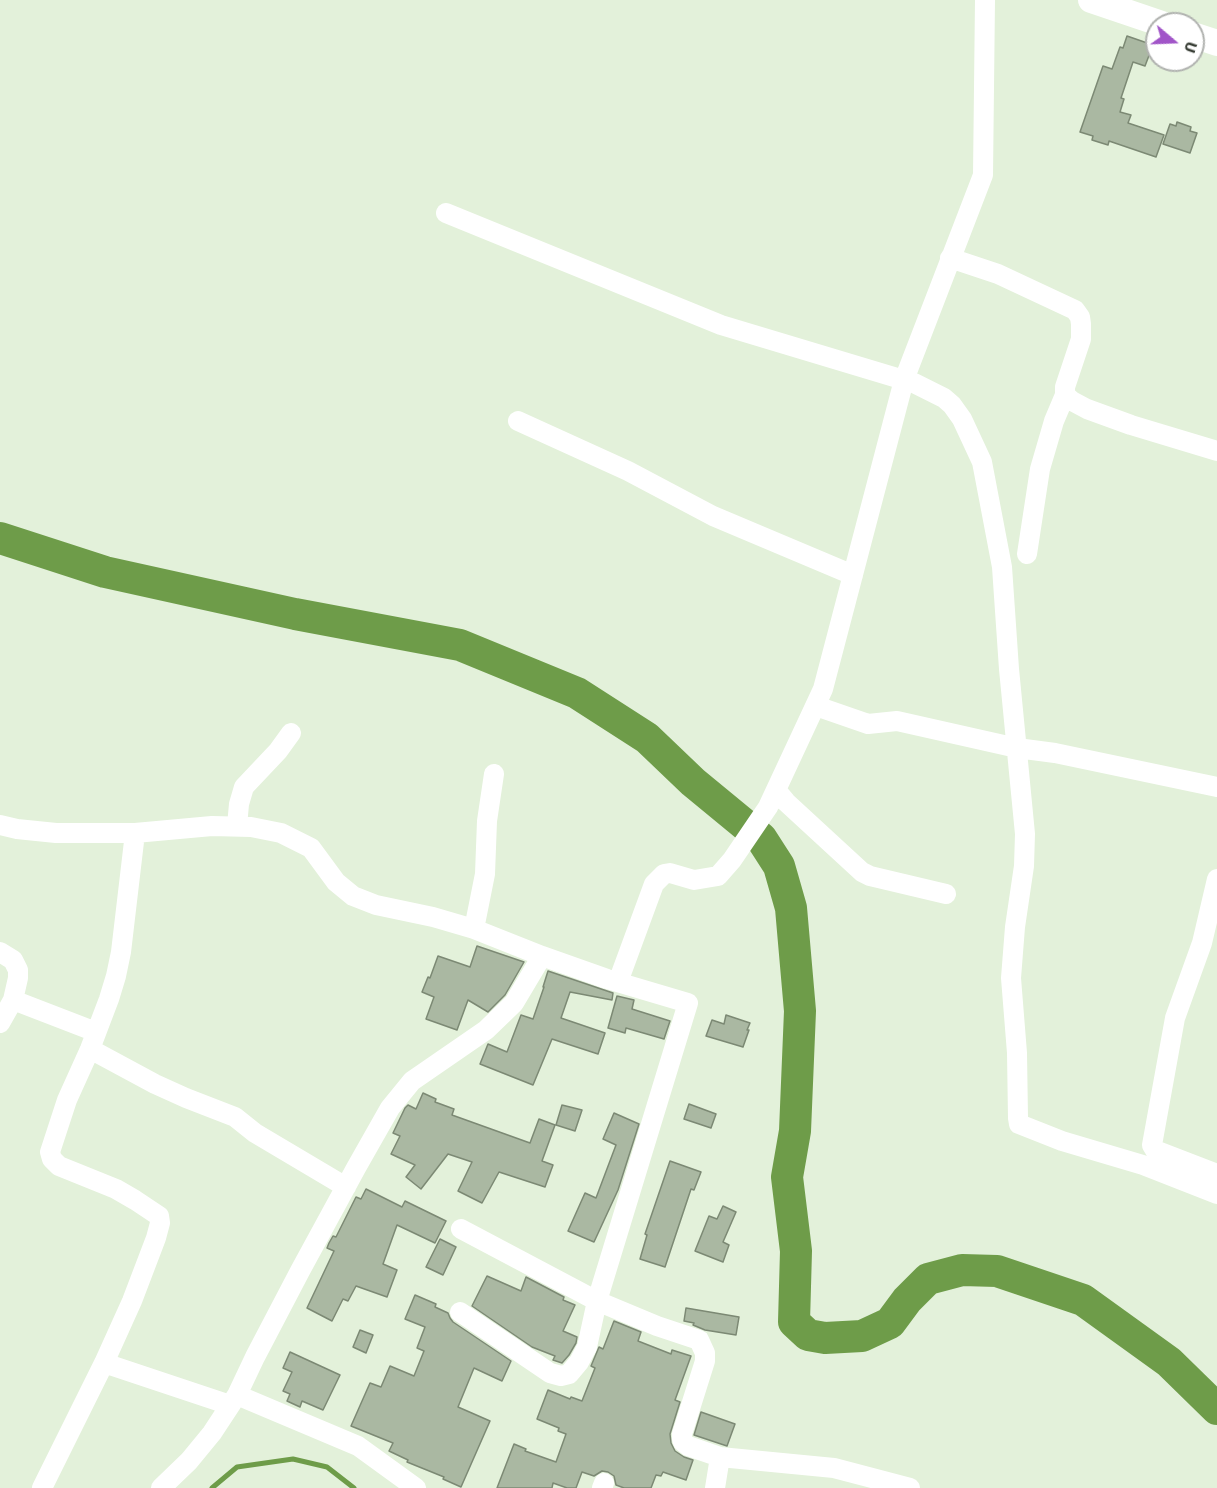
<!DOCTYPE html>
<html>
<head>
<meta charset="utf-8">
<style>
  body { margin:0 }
  #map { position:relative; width:1217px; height:1488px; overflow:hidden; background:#e3f1da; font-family:Signika,sans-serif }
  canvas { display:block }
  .north { position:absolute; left:1145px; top:12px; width:60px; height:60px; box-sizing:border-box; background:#fff; border:2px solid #b0b2af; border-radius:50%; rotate:109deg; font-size:16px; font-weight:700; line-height:24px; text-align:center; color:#393f36 }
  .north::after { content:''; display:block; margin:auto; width:21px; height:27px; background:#a155c8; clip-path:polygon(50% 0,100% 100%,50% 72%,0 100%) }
</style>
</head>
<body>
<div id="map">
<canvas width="1217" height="1488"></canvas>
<div class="north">U</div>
</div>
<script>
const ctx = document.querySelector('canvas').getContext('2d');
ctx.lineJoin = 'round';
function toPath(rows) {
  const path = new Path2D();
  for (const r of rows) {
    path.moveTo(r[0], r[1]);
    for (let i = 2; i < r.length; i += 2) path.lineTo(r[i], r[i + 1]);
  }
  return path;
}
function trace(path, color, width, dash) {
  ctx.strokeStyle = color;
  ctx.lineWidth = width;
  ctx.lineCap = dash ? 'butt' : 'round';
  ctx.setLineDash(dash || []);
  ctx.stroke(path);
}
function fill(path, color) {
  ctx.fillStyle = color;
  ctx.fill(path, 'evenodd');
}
trace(toPath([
  [212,1488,237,1467,293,1459,327,1467,354,1488]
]), '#6e9c49', 5);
trace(toPath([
  [0,538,105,572,295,614,460,645,577,693,647,738,693,782,761,838,779,866,791,908,800,1011,795,1131,787,1177,796,1251,794,1322,808,1335,825,1338,862,1336,890,1323,907,1300,928,1279,962,1270,997,1271,1083,1300,1169,1362,1217,1409]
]), '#6e9c49', 32);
const building = toPath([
  [1127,36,1153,45,1145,66,1133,62,1121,98,1124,99,1120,112,1131,115,1128,123,1164,135,1156,157,1109,141,1108,145,1092,140,1093,136,1080,132,1103,66,1112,69,1120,47,1123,48,1127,36],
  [1177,122,1191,127,1190,131,1197,133,1190,153,1163,144,1170,124,1176,126,1177,122],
  [477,946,524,962,505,995,488,1012,468,1000,457,1030,426,1019,434,997,422,992,428,977,430,978,438,956,470,967,477,946],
  [548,971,613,993,612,1000,570,992,561,1018,605,1033,598,1054,552,1039,533,1085,480,1064,488,1044,507,1052,521,1015,533,1019,544,987,543,987,548,971],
  [617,996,634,1000,632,1009,670,1021,664,1039,626,1028,625,1033,608,1028,617,996],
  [726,1015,750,1023,747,1030,749,1030,743,1047,706,1036,712,1020,724,1024,726,1015],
  [423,1093,436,1099,435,1102,454,1109,452,1115,530,1143,539,1119,555,1125,542,1161,553,1165,545,1187,499,1172,482,1203,458,1191,472,1162,448,1154,421,1189,406,1177,415,1165,391,1154,400,1136,393,1133,405,1108,408,1105,416,1109,423,1093],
  [689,1104,716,1114,711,1128,684,1119,689,1104],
  [562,1105,582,1110,575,1131,556,1125,562,1105],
  [614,1113,639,1124,618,1190,594,1242,568,1231,585,1193,596,1198,616,1145,603,1139,614,1113],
  [670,1161,701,1172,694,1190,691,1189,665,1267,640,1259,647,1235,645,1234,670,1161],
  [366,1189,402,1207,405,1201,446,1221,435,1243,397,1225,383,1264,397,1270,387,1297,356,1286,348,1301,343,1299,332,1321,307,1308,334,1251,327,1248,329,1243,333,1236,336,1237,356,1197,361,1199,366,1189],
  [723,1206,736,1212,723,1242,729,1245,723,1262,695,1251,709,1216,717,1219,723,1206],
  [440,1239,456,1247,443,1275,426,1267,440,1239],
  [487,1276,521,1291,526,1277,564,1297,563,1300,575,1305,563,1331,577,1337,576,1343,569,1355,562,1363,553,1360,555,1356,532,1347,472,1306,487,1276],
  [415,1295,436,1304,435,1307,448,1313,450,1318,453,1322,511,1361,502,1381,474,1368,458,1407,490,1421,461,1487,443,1479,444,1477,407,1462,408,1460,389,1451,393,1443,351,1426,370,1383,381,1387,390,1366,414,1376,424,1351,417,1348,425,1327,405,1319,415,1295],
  [686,1308,739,1317,736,1335,705,1330,693,1325,694,1323,684,1321,686,1308],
  [614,1321,641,1332,638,1341,671,1354,672,1350,691,1356,675,1400,680,1402,670,1434,671,1443,675,1451,684,1457,693,1460,686,1480,663,1472,661,1476,656,1475,651,1488,624,1488,616,1485,614,1476,608,1472,602,1471,594,1476,582,1472,576,1488,567,1488,553,1483,552,1488,497,1488,514,1444,526,1449,525,1451,556,1462,566,1434,558,1431,559,1428,537,1419,548,1390,570,1399,571,1397,582,1401,595,1368,591,1366,599,1347,603,1349,614,1321],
  [360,1330,373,1335,366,1353,353,1347,360,1330],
  [290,1352,340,1375,323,1410,302,1401,300,1407,287,1401,290,1394,283,1391,292,1372,283,1368,290,1352],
  [701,1412,735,1424,727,1446,694,1435,701,1412]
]);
fill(building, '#aab8a2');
trace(building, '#7c8974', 1.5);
trace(toPath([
  [446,213,721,325,914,383,944,398,952,405,962,419,982,462,1002,567,1009,669,1025,834,1024,866,1015,927,1011,978,1017,1053,1018,1118,1019,1124,1062,1141,1143,1165,1217,1194],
  [950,258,998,274,1075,310,1080,317,1081,324,1081,339,1065,387,1065,395,1072,401,1087,409,1131,425,1217,451],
  [518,421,628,471,713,516,853,575],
  [1027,554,1040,469,1054,421,1065,395],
  [816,706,868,724,897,721,1017,748,1055,753,1217,787],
  [776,790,786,802,862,872,870,876,946,894],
  [0,825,17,829,56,833,135,833,212,826,251,827,281,833,311,848,336,882,353,896,376,905,433,917,474,929,542,956,607,979,688,1003,597,1301,587,1347,579,1362,569,1374,561,1376,550,1373,460,1312],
  [237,826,239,804,244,787,278,751,291,733],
  [1217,879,1202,943,1175,1018,1152,1145,1155,1150,1217,1174],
  [474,929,485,874,487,821,494,774],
  [0,952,13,960,18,970,18,978,13,1000,96,1032],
  [618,982,654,884,664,874,670,873,694,880,718,876,732,860,768,807,823,689,904,380,983,175,985,0],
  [0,1023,13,1000],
  [90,1049,155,1084,186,1098,235,1117,255,1133,346,1187],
  [461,1229,597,1301,657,1326,699,1340,705,1353,705,1361,682,1434,682,1439,683,1442,688,1446,720,1457],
  [104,1363,230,1405],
  [237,1395,358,1446,416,1488],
  [42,1488,104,1363,132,1301,156,1238,160,1223,159,1216,135,1200,116,1189,59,1166,52,1159,50,1152,67,1100,90,1049,109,999,116,976,121,952,135,833],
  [161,1488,189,1461,212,1433,237,1395,255,1357,300,1271,356,1168,390,1108,412,1081,486,1030,514,1003,542,956],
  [602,1488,604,1483],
  [715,1488,720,1457,834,1468,910,1488]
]), '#fff', 20);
trace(toPath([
  [1091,0,1162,24],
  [1193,35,1217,43]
]), '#fff', 26);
</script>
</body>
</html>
